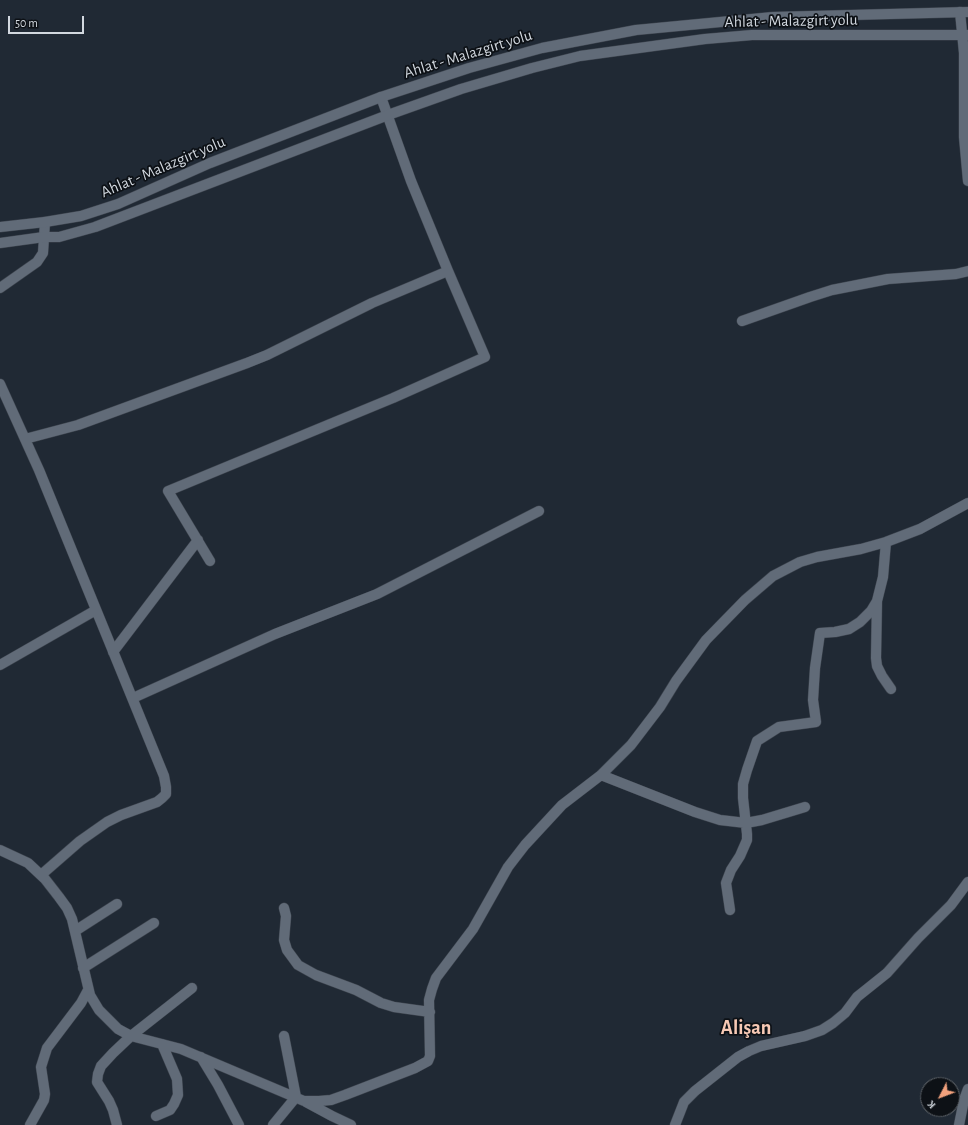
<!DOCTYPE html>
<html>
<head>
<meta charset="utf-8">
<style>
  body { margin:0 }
  #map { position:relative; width:968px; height:1125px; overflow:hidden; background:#202934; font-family:"Alegreya Sans",sans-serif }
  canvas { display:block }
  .north { position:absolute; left:920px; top:1077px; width:40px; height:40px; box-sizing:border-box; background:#0d1116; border:1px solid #5c6166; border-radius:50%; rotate:228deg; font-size:11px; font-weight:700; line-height:16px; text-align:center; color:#d2d8df }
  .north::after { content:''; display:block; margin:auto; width:14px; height:18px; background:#f1a17d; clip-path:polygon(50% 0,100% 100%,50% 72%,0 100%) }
  .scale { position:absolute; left:8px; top:16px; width:76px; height:18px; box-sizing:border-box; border:2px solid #d2d8df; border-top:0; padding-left:5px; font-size:12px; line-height:14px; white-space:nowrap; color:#d2d8df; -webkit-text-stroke:3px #0d1116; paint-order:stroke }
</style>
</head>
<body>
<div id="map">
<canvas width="968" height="1125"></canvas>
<div class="north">K</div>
<div class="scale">50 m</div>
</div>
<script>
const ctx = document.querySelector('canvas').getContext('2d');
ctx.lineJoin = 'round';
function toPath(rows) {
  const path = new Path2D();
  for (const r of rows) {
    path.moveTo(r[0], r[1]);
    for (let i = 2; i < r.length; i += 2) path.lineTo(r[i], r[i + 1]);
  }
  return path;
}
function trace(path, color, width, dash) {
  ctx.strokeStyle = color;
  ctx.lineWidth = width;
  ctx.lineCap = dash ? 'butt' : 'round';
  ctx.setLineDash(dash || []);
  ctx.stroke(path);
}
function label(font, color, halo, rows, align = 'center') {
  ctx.font = font + ' "Alegreya Sans",sans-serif';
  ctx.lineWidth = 3.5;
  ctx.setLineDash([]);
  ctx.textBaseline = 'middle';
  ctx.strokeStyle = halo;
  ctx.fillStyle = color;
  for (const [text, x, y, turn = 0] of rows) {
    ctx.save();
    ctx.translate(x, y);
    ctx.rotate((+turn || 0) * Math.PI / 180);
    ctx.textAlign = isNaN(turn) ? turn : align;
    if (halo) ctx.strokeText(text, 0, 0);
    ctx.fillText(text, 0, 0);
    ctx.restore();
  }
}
const street = toPath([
  [960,12,964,53,964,137,968,181],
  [0,288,37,262,43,253,45,222],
  [742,321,810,297,832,290,888,279,956,274,968,271],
  [0,384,39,470,164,776,166,787,166,794,162,798,157,802,121,815,107,822,80,841,41,875],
  [25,439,78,425,247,363,267,355,372,303,448,271],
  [210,561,168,491,393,398,485,357,448,271,411,181,381,97],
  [877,601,876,658,877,666,882,676,891,689],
  [113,652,198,540],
  [0,665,96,610],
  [133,698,275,634,377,594,539,511],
  [601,775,695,812,720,820,746,823,762,820,805,807],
  [0,850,28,863,45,879,59,897,67,908,72,919,90,995,99,1010,118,1029,131,1036,181,1049,304,1101,319,1101,331,1100,345,1095,415,1068,428,1061,430,1056,429,1000,432,989,436,978,473,929,508,867,525,845,562,805,601,775,631,745,660,707,676,681,706,640,745,600,773,576,800,562,817,557,861,549,886,542,920,529,968,503],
  [284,908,286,916,284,940,287,950,298,965,316,975,356,990,381,1003,394,1007,430,1012],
  [730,910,726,883,731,870,740,856,747,840,747,834,743,798,743,784,747,770,757,741,779,727,816,722,813,700,815,668,820,633,835,632,849,629,860,622,871,611,877,601,883,577,886,542],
  [75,931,117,904],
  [83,968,154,923],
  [201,1057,218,1085,239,1125],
  [306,1102,332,1116,351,1125],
  [156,1116,170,1110,174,1104,178,1095,177,1079,162,1044],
  [30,1125,44,1100,45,1094,41,1067,47,1048,81,1003,88,990],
  [117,1125,113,1110,109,1101,97,1082,98,1074,101,1066,113,1053,131,1036,192,988],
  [273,1125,296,1097,284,1036],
  [675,1125,684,1102,695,1091,738,1057,749,1051,761,1046,805,1036,822,1030,833,1023,845,1013,857,997,887,973,918,938,951,905,968,882],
  [959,1125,964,1100,968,1089]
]);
const secondary = toPath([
  [0,227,45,222,81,216,118,204,210,163,381,97,469,68,542,48,636,30,773,17,968,12],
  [0,243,44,237,59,237,95,227,388,115,461,89,532,68,580,56,705,39,752,35,968,35]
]);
trace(street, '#3e454f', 11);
trace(secondary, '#3e454f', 11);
trace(street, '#616b78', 10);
trace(secondary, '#616b78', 10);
label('16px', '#d2d8df', '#0d1116', [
  ["Ahlat - Malazgirt yolu",791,21,-1],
  ["Ahlat - Malazgirt yolu",468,54,-17],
  ["Ahlat - Malazgirt yolu",163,167,-23]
]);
label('bold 20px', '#f7c9b5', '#0d1116', [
  ["Alişan",746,1028]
]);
</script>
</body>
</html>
